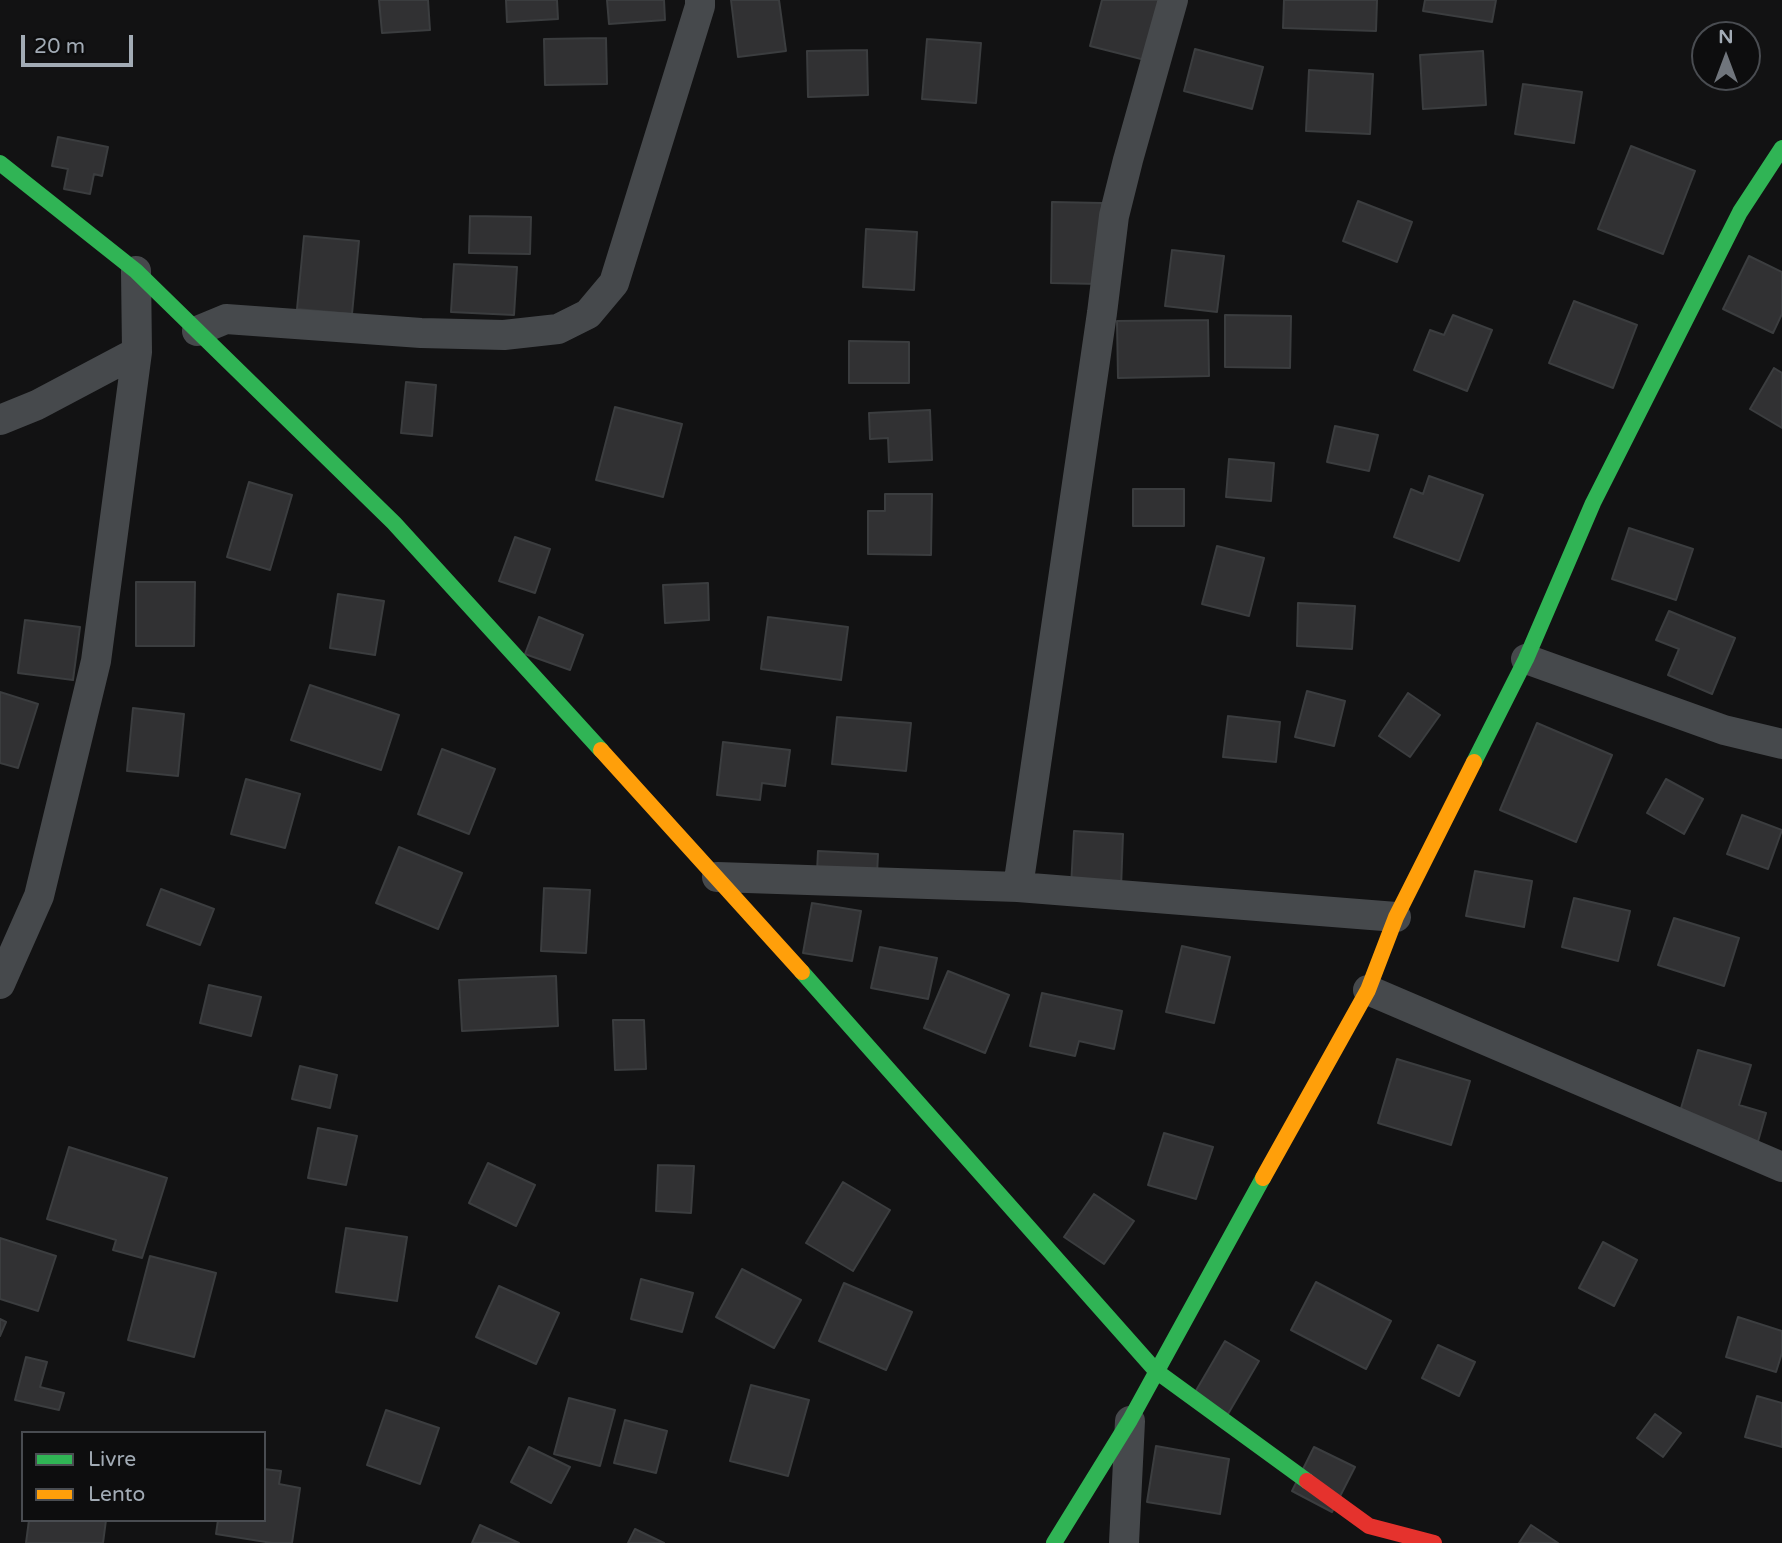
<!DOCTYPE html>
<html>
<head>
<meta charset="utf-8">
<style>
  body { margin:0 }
  #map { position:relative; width:1782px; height:1543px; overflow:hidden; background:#121213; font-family:"Varela Round",sans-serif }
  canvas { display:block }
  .legend { position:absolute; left:21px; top:1431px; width:245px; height:91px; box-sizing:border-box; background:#0d0d0e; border:2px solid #494c51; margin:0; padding:9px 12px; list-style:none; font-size:21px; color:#a2abb5 }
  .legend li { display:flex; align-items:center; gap:14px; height:35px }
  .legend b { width:35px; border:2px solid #494c51 }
  .north { position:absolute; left:1691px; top:21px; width:70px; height:70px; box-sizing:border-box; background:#0d0d0e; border:2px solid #494c51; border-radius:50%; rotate:0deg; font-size:19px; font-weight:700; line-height:28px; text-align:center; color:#a2abb5 }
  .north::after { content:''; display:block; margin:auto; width:24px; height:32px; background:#70757c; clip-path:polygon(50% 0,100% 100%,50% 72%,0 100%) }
  .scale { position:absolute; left:21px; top:35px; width:112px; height:32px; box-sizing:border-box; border:4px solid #a2abb5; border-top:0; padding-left:9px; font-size:21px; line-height:24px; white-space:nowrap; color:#a2abb5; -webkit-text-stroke:5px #0d0d0e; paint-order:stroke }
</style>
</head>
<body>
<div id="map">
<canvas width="1782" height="1543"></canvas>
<ul class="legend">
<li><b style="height:9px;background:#30b455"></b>Livre</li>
<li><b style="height:9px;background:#ff9f0a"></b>Lento</li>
</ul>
<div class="north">N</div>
<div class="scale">20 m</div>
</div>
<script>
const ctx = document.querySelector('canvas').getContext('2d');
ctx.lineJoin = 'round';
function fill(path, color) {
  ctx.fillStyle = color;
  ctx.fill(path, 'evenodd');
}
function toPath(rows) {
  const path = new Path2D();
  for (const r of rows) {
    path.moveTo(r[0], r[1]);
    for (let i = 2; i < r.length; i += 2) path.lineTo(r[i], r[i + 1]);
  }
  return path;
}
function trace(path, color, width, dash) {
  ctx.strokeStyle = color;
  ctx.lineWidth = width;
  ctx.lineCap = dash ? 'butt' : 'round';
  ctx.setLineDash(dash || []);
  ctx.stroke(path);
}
const building = toPath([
  [379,0,428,0,430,30,382,33,379,0],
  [506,0,557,0,558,19,507,22,506,0],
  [607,0,664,0,665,20,609,24,607,0],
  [731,0,779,0,786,51,738,57,731,0],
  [1102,0,1165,0,1149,61,1090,46,1102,0],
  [1284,0,1377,0,1376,31,1283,28,1284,0],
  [1425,0,1496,0,1492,22,1423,11,1425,0],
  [606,38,607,84,545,85,544,39,606,38],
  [927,39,981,43,976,103,922,99,927,39],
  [1195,49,1263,67,1252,109,1184,91,1195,49],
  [867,50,868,95,808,97,807,51,867,50],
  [1483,51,1486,105,1423,109,1420,55,1483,51],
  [1309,70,1373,74,1370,134,1306,131,1309,70],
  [1523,84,1582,92,1574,143,1515,134,1523,84],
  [58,137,108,147,102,176,94,174,90,194,64,189,68,169,52,166,58,137],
  [1631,146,1695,171,1663,254,1598,229,1631,146],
  [1358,201,1412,222,1397,262,1343,241,1358,201],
  [1052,202,1102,203,1100,284,1051,283,1052,202],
  [470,216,531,217,530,254,469,253,470,216],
  [866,229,917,232,914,290,863,287,866,229],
  [304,236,359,241,352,314,297,309,304,236],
  [1172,250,1224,256,1217,312,1165,306,1172,250],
  [1749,256,1782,272,1782,314,1773,333,1723,309,1749,256],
  [454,264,517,267,514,315,451,312,454,264],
  [1574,301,1637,325,1613,388,1549,363,1574,301],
  [1225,315,1291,316,1290,368,1225,367,1225,315],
  [1453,315,1492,330,1467,391,1414,370,1430,330,1444,335,1453,315],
  [1208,320,1209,376,1118,378,1117,321,1208,320],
  [849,341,909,342,909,383,849,383,849,341],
  [1774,368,1782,373,1782,428,1750,409,1774,368],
  [406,382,436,385,432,436,401,433,406,382],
  [615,407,682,424,663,497,596,480,615,407],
  [930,410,932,460,889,462,888,438,870,439,869,413,930,410],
  [1335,426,1378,435,1369,471,1327,462,1335,426],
  [1229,459,1274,463,1271,501,1226,497,1229,459],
  [1429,476,1483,495,1459,561,1394,537,1411,489,1423,494,1429,476],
  [249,482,292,495,270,570,227,557,249,482],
  [1133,489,1184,489,1184,526,1133,526,1133,489],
  [885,494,932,494,931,555,868,554,868,511,885,511,885,494],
  [1629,528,1693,549,1676,600,1612,579,1629,528],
  [515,537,550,549,535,593,499,581,515,537],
  [1217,546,1264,558,1249,616,1202,604,1217,546],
  [136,582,195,582,194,646,136,646,136,582],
  [708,583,709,620,665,623,663,585,708,583],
  [338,594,384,601,375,655,330,648,338,594],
  [1298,603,1355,606,1352,649,1297,646,1298,603],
  [1669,611,1735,638,1712,694,1668,675,1679,649,1656,640,1669,611],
  [539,617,583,635,570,670,525,654,539,617],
  [768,617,848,627,841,680,761,669,768,617],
  [25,620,80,627,73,680,18,673,25,620],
  [310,685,399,715,381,770,291,740,310,685],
  [1307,691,1345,701,1334,746,1295,737,1307,691],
  [0,692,38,704,18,768,0,763,0,692],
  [1408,693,1440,715,1410,757,1379,736,1408,693],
  [133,708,184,714,178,776,127,771,133,708],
  [1228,716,1280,722,1276,762,1223,757,1228,716],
  [837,717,911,723,906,771,832,764,837,717],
  [1537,723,1612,755,1576,842,1500,810,1537,723],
  [723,742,790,750,785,786,762,783,760,800,717,795,723,742],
  [442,749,495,769,469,834,418,814,442,749],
  [246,779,300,794,285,848,231,834,246,779],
  [1666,779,1703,799,1684,834,1647,813,1666,779],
  [1742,815,1782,830,1768,869,1727,854,1742,815],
  [1074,831,1123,834,1121,889,1071,887,1074,831],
  [399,847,462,873,438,929,376,903,399,847],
  [818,851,878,854,876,895,816,892,818,851],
  [1475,871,1532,881,1524,927,1466,916,1475,871],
  [544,888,590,890,586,953,541,951,544,888],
  [161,889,214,909,200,945,147,925,161,889],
  [1574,898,1630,911,1618,961,1562,947,1574,898],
  [812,903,861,911,852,961,803,953,812,903],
  [1674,918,1739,938,1724,986,1658,965,1674,918],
  [1182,946,1230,957,1214,1023,1166,1012,1182,946],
  [880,947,937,958,928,999,871,988,880,947],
  [948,971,1009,995,985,1053,924,1028,948,971],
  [556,976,558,1026,462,1031,459,980,556,976],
  [209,985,261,997,251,1036,200,1023,209,985],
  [1042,993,1122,1011,1114,1049,1079,1041,1075,1056,1030,1046,1042,993],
  [613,1020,644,1020,646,1069,615,1070,613,1020],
  [1698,1050,1751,1065,1739,1105,1766,1113,1757,1145,1677,1122,1698,1050],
  [1397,1059,1470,1081,1451,1145,1378,1123,1397,1059],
  [300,1066,337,1075,330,1108,292,1099,300,1066],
  [318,1128,357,1136,346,1185,308,1178,318,1128],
  [1164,1133,1213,1147,1196,1199,1148,1185,1164,1133],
  [69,1147,167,1178,142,1258,113,1250,116,1240,47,1219,69,1147],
  [488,1163,535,1185,516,1226,469,1203,488,1163],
  [658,1165,694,1166,691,1213,656,1211,658,1165],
  [843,1182,890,1210,853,1271,806,1243,843,1182],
  [1094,1194,1134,1221,1104,1264,1064,1237,1094,1194],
  [346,1228,407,1237,397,1301,336,1292,346,1228],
  [0,1238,56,1256,38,1311,0,1299,0,1238],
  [1603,1242,1637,1260,1614,1306,1579,1288,1603,1242],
  [150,1256,216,1273,194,1357,128,1340,150,1256],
  [742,1269,801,1300,774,1348,716,1317,742,1269],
  [641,1279,693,1293,682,1332,631,1319,641,1279],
  [1316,1282,1391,1321,1366,1369,1291,1330,1316,1282],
  [844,1283,912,1312,886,1370,819,1341,844,1283],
  [499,1286,559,1313,536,1364,476,1337,499,1286],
  [1738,1317,1782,1331,1782,1353,1776,1372,1726,1357,1738,1317],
  [0,1319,6,1322,0,1336,0,1319],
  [1225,1341,1259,1361,1228,1414,1194,1394,1225,1341],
  [1438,1345,1475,1362,1459,1396,1422,1378,1438,1345],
  [26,1357,47,1362,40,1387,64,1393,59,1410,15,1400,26,1357],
  [751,1385,809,1400,788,1476,730,1461,751,1385],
  [1757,1396,1782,1403,1782,1447,1745,1437,1757,1396],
  [569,1398,615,1410,600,1466,554,1454,569,1398],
  [386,1410,439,1428,420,1484,367,1465,386,1410],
  [1655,1414,1681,1433,1663,1457,1637,1438,1655,1414],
  [625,1420,667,1431,656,1473,614,1463,625,1420],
  [1156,1446,1229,1459,1220,1514,1147,1502,1156,1446],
  [529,1447,570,1467,551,1503,511,1482,529,1447],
  [1314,1447,1355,1467,1332,1512,1292,1491,1314,1447],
  [264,1469,281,1471,279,1484,300,1488,292,1543,272,1543,216,1534,218,1520,264,1520,264,1469],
  [29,1520,106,1520,103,1543,26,1543,29,1520],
  [480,1525,519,1543,472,1543,480,1525],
  [1531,1525,1558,1543,1519,1543,1531,1525],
  [635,1529,664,1543,628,1543,635,1529]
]);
fill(building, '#313133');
trace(building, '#3b3d3f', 2);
trace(toPath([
  [197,331,226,319,421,333,504,335,558,329,588,314,614,283,700,6,700,0],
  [0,420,37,405,137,352],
  [1526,659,1724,730,1782,744],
  [717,877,1018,887,1396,917],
  [1018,887,1102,313,1114,216,1128,160,1173,0],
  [0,984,39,896,96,661,137,352,136,271],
  [1368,990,1782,1167],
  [1124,1543,1130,1421]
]), '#46494c', 30);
trace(toPath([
  [0,163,136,271,394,523,601,750],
  [1474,762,1526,659,1593,503,1740,212,1782,148],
  [802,972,1156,1371,1307,1481],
  [1054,1543,1130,1420,1263,1178]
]), '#30b455', 16);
trace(toPath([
  [601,750,802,972],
  [1263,1178,1368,990,1396,917,1474,762]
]), '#ff9f0a', 16);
trace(toPath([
  [1307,1481,1369,1526,1434,1543]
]), '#e5322d', 16);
</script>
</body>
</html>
